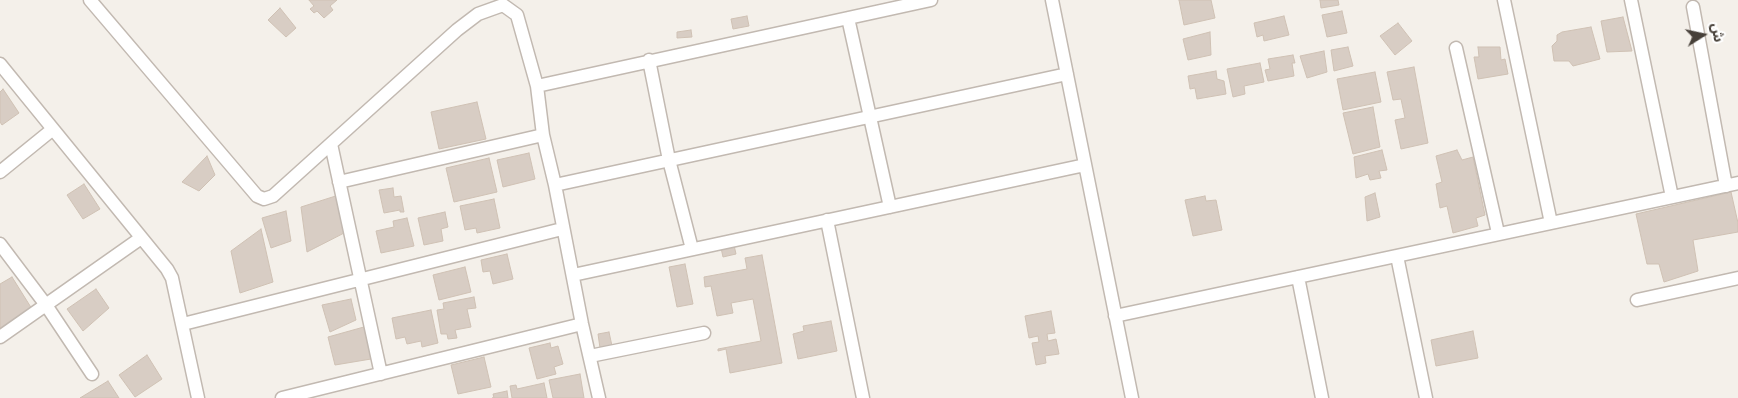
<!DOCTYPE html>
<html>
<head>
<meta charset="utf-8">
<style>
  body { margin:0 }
  #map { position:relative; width:1738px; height:398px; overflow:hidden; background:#f4f0ea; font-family:"PT Sans Narrow","Noto Sans Arabic",sans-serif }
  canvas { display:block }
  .north { position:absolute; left:1678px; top:10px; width:50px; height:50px; -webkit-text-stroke:4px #fff; paint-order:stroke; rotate:80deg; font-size:14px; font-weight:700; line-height:20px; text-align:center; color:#474039 }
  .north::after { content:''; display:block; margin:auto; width:18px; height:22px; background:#474039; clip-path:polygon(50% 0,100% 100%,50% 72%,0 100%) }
</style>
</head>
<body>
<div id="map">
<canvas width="1738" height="398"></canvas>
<div class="north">ش</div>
</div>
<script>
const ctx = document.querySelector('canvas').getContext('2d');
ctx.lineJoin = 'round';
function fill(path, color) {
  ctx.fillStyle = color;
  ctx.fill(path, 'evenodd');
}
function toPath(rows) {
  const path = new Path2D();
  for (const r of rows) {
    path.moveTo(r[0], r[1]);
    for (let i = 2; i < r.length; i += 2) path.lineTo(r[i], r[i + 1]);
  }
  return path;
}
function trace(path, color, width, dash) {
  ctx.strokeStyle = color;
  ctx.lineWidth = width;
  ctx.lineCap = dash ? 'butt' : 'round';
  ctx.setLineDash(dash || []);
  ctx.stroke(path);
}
const building = toPath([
  [309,0,337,0,330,6,333,10,324,18,317,11,314,13,310,9,314,6,309,0],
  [1179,0,1211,0,1215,18,1184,25,1179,0],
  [1320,0,1338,0,1339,5,1321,8,1320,0],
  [280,8,296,28,286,37,268,20,280,8],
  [1342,11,1347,33,1327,37,1322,15,1342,11],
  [747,16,749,26,733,29,731,19,747,16],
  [1284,16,1289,35,1264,41,1263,35,1257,37,1254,23,1284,16],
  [1623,17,1632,51,1607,52,1601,21,1623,17],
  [1398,23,1412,41,1395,55,1380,36,1398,23],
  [1591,27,1600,59,1573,66,1569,61,1554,61,1552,46,1557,41,1557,35,1562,32,1591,27],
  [691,30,692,37,677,38,677,32,691,30],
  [1210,32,1211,55,1188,60,1183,39,1210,32],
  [1348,47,1353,66,1334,71,1331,50,1348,47],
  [1478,47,1500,47,1501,60,1505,59,1508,74,1478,79,1474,57,1479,57,1478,47],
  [1324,51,1327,72,1307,78,1300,56,1324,51],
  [1293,55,1295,63,1292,63,1294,76,1268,81,1265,70,1270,69,1268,59,1293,55],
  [1260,63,1264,82,1244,86,1245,94,1233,97,1227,69,1260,63],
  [1414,67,1428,143,1401,149,1395,120,1405,118,1401,99,1393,100,1387,72,1414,67],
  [1216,71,1217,79,1224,81,1226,94,1197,99,1195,88,1190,89,1188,76,1216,71],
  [1375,72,1381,102,1343,110,1337,79,1375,72],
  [3,89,19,113,2,125,0,122,0,92,3,89],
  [477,102,486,139,439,149,431,112,477,102],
  [1373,107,1380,147,1353,154,1343,113,1373,107],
  [1382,150,1387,170,1379,171,1381,178,1370,180,1368,174,1356,178,1354,157,1382,150],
  [1457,150,1462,160,1473,157,1485,215,1476,218,1478,226,1453,233,1447,206,1440,208,1436,184,1442,182,1436,156,1457,150],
  [529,153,535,179,503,187,497,160,529,153],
  [207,156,215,175,199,191,182,182,207,156],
  [489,158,497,192,454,202,446,168,489,158],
  [84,184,100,209,83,219,67,195,84,184],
  [393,188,394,197,401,196,404,212,400,212,400,210,384,213,379,190,393,188],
  [1731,192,1738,223,1738,232,1693,240,1698,271,1664,282,1659,264,1647,264,1636,214,1731,192],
  [1375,193,1380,217,1367,221,1365,197,1375,193],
  [342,194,350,230,307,252,301,207,342,194],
  [1205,196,1206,201,1216,200,1222,230,1193,236,1185,200,1205,196],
  [494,199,500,228,477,233,476,228,465,230,460,206,494,199],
  [286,211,291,241,271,248,262,218,286,211],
  [445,212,448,227,441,229,443,241,424,245,418,218,445,212],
  [407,218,414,246,381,253,376,231,394,227,393,221,407,218],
  [261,229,273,282,240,293,231,251,261,229],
  [734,245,736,254,723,257,721,248,734,245],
  [507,254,513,279,493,284,490,271,483,272,481,260,507,254],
  [762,255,782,363,730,373,726,349,718,351,718,349,761,341,753,299,731,303,733,313,717,316,711,286,705,287,704,277,747,269,745,258,762,255],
  [685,264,693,304,677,307,669,267,685,264],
  [465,267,471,292,439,300,433,275,465,267],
  [12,277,32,309,0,332,0,284,12,277],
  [96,289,109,308,83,331,67,309,96,289],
  [474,297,476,308,467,309,471,327,455,330,457,338,448,339,447,334,441,334,437,310,444,309,443,303,474,297],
  [351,299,356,320,330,332,322,305,351,299],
  [431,310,438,343,422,347,421,341,407,344,405,337,396,339,392,318,431,310],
  [1051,311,1055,333,1047,334,1048,341,1056,339,1059,354,1045,356,1046,363,1036,365,1032,343,1039,342,1038,336,1029,338,1025,316,1051,311],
  [831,321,837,351,798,359,793,334,804,331,803,326,831,321],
  [371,325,371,359,335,365,328,337,371,325],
  [1473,331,1478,358,1436,366,1431,340,1473,331],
  [609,332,612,346,600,348,598,334,609,332],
  [550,343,551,348,558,346,563,364,554,367,556,374,537,379,529,348,550,343],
  [147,355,162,379,135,397,119,375,147,355],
  [484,357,491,387,458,394,451,365,484,357],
  [580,374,584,398,553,398,549,380,580,374],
  [108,381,119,398,80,398,108,381],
  [544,383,547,398,512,398,510,386,516,385,517,389,544,383],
  [507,391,508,398,492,398,494,398,493,394,507,391]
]);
fill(building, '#d8cdc4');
trace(building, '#cfc1b4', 1);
const minor = toPath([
  [90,0,257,196,264,199,273,196,457,30,478,14,503,5,517,15,537,86,543,135,555,185,582,324,599,398],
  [1052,0,1132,398],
  [1504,0,1551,223],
  [1631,0,1672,197],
  [1693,7,1726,186],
  [848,18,890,207],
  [1456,48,1498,233],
  [649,60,669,160,692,249],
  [0,64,167,269,172,278,198,398],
  [537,86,931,0],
  [331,144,381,374],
  [0,172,53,129],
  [339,182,543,135],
  [555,185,1067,74],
  [827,220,863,398],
  [0,244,46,305,92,374],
  [1397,256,1426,398],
  [573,275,1085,165],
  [1298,277,1322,398],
  [1637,300,1738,278],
  [1115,316,1738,183],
  [183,324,562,229],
  [0,337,141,238],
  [590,356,704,333],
  [282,398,582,324]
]);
trace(minor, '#c2b9b1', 15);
trace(minor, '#fff', 12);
</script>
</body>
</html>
